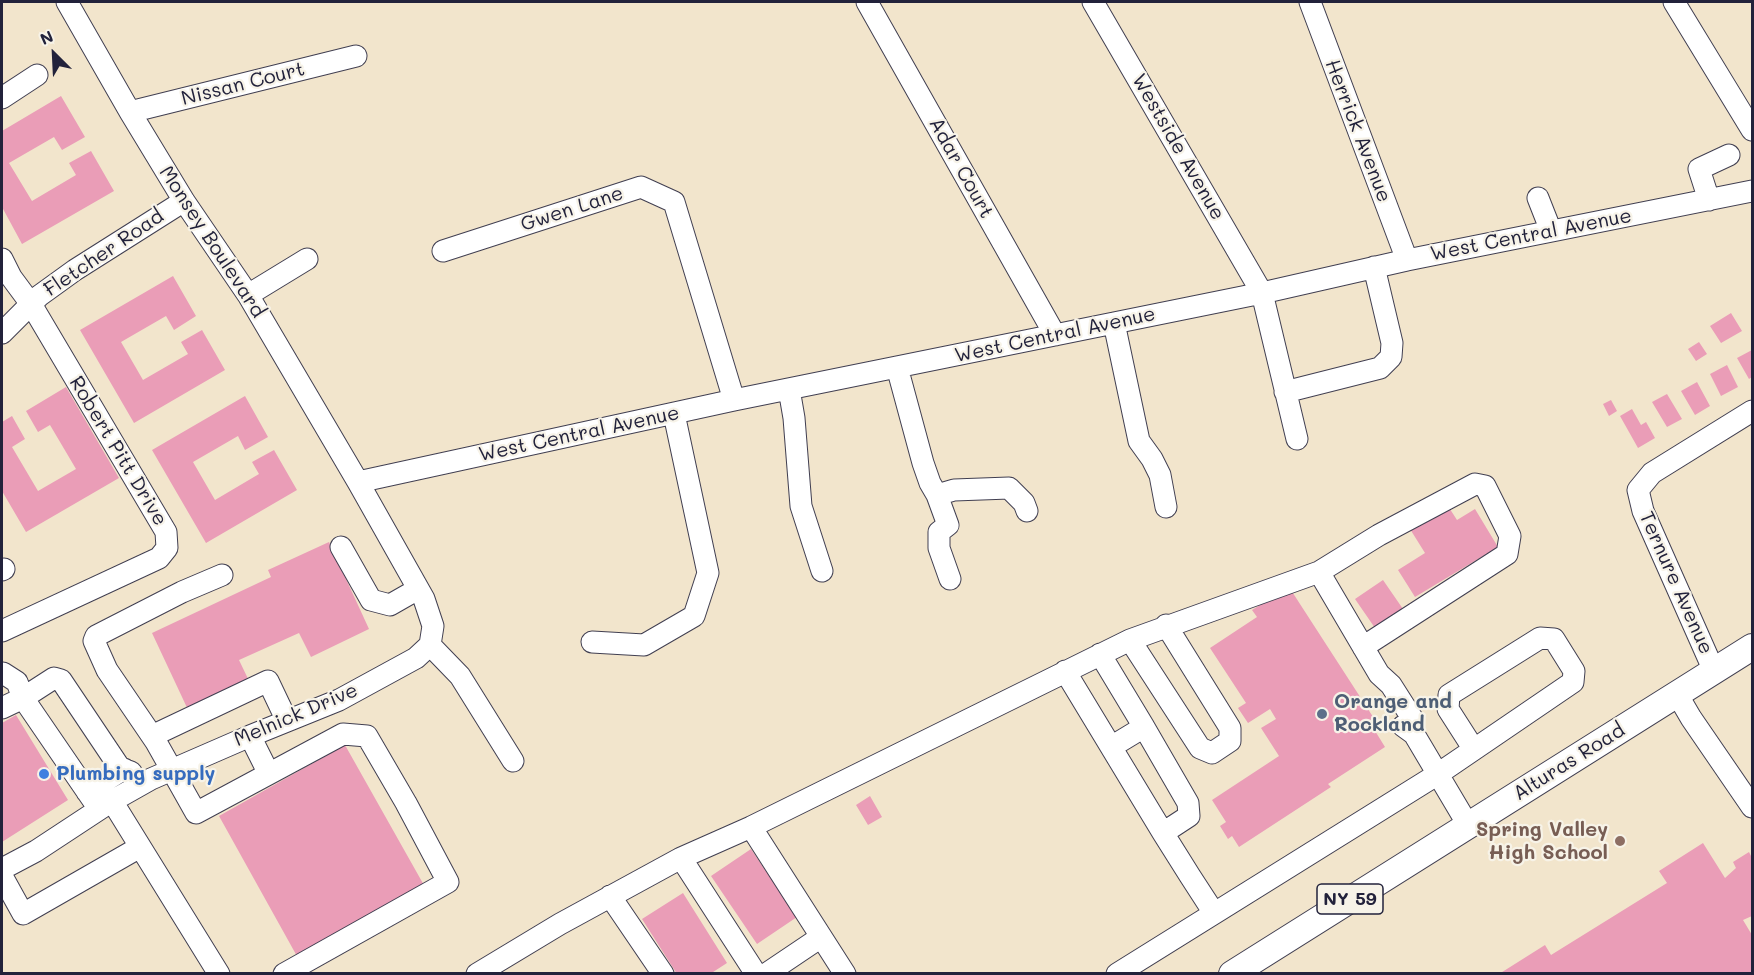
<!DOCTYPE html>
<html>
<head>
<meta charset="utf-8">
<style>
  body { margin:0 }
  #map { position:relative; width:1754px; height:975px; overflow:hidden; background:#f2e5cc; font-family:Mali,sans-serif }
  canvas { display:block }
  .frame { position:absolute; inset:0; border:3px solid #22223b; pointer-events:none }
  .north { position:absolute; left:24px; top:24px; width:60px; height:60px; -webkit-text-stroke:4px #f7f3e8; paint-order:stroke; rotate:336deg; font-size:16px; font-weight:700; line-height:24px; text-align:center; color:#22223b }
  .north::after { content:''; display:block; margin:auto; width:21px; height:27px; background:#22223b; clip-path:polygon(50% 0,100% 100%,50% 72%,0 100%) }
</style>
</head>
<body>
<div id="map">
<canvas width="1754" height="975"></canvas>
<div class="frame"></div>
<div class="north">N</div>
</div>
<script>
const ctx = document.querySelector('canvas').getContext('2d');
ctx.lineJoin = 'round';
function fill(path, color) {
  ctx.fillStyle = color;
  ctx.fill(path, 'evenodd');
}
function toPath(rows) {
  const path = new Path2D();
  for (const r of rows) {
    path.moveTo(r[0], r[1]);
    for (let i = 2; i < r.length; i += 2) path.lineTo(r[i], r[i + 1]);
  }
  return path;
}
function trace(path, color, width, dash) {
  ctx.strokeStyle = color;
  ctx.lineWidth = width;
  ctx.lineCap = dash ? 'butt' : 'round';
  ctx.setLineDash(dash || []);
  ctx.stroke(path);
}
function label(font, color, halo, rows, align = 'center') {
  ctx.font = font + ' Mali,sans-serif';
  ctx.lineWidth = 4.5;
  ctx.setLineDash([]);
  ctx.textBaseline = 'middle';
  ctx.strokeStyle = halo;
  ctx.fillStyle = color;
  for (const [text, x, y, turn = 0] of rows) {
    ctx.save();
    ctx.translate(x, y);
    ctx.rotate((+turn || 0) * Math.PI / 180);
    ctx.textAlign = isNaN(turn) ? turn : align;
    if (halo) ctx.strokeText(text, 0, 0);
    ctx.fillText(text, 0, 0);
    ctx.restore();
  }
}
fill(toPath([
  [61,96,85,137,62,150,54,137,9,163,32,201,76,175,69,163,91,151,114,191,22,244,2,207,2,131],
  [173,276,196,316,174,330,166,316,121,342,143,380,188,354,181,342,202,330,225,370,134,423,80,330],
  [1731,313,1742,331,1721,343,1710,326],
  [1699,342,1707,354,1696,361,1688,349],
  [1752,350,1752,377,1749,379,1737,358],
  [1727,365,1738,387,1721,396,1710,374],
  [1697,382,1710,406,1695,415,1681,391],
  [66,387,119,478,26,532,2,491,2,422,12,416,25,439,12,447,38,491,76,469,50,425,38,432,26,411],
  [1667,394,1682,419,1667,427,1652,402],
  [245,396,268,437,245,450,238,436,193,462,215,500,259,474,252,462,274,450,297,490,206,543,152,450],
  [1611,400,1617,411,1609,416,1603,404],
  [1632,409,1641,425,1646,422,1655,438,1638,448,1620,416],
  [1448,506,1457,520,1475,509,1498,547,1415,597,1398,570,1425,553,1410,529],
  [329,542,369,629,311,657,299,633,239,660,251,685,190,714,152,633,271,577,268,570],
  [1383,580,1403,609,1375,628,1355,599],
  [1289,587,1377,723,1372,726,1385,747,1328,784,1331,787,1239,847,1232,836,1228,839,1220,826,1226,822,1212,800,1279,756,1261,728,1276,719,1270,709,1248,723,1238,708,1246,703,1210,648,1257,617,1252,610],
  [16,715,68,800,2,842,2,723],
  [345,745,425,887,298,958,219,816],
  [870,796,882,817,868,825,856,805],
  [1703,843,1725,878,1736,868,1733,862,1749,852,1752,858,1752,916,1743,920,1752,935,1752,974,1499,974,1545,945,1551,955,1667,883,1659,871],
  [751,849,797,917,757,944,711,876],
  [683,893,727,963,710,974,677,974,642,919]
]), '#ea9db7');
const minor = toPath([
  [867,2,1055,335],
  [1093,2,1262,293,1297,439],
  [1310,2,1407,260],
  [1674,2,1752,130],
  [2,98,37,75],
  [130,112,356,56],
  [1538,198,1551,231],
  [1709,200,1699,169,1729,155],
  [443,251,641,187,674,202,734,400],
  [2,259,11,277,31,304,166,532,167,548,159,558,2,631],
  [248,295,307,259],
  [1114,323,1139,441,1152,459,1160,475,1166,507],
  [2,333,39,296,75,270,184,201],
  [897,367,923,463,930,483,937,495,954,490,1009,488,1024,503,1027,511],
  [789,389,794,418,801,506,822,571],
  [1285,392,1380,368,1391,357,1392,343,1374,267],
  [358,482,734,400,1262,293,1407,260,1752,191],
  [937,495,948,525,939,532,939,548,950,579],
  [341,547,371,600,390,605,418,589],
  [2,570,4,569],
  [1319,572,1379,674,1391,685,1412,718,1414,734],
  [222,575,182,592,96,636,94,641,107,670,156,742,196,813,343,734,367,736,406,803,448,882,284,974],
  [1130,640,1200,748,1212,753,1230,741,1230,728,1166,625],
  [592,642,644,645,694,616,708,573,674,414],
  [430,645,460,676,513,761],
  [1100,654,1144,727],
  [1065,671,1111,747],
  [1714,671,1643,511,1638,490,1652,473,1752,411],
  [2,673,3,673,17,682,23,698,54,678,61,680,120,768,131,772,139,785],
  [1677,694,1691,718,1752,807],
  [2,708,23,698,99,809],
  [1403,726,1414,734,1468,825],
  [152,736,268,681,287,721],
  [250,736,268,772],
  [87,792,124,769],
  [112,801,219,974],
  [751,827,845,974],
  [1163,833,1189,816,1188,803,1144,727,1111,747,1163,833,1190,876,1214,913],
  [681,858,756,974],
  [2,869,36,851,112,801,151,779,250,736,339,700,416,658,430,645,433,626,424,599,358,482,248,295,184,201,130,112,67,2],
  [2,876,23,914,140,847],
  [610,896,663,974],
  [477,974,560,924,681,858,751,827,1130,640,1319,572,1379,535,1475,484,1485,486,1510,536,1507,554,1363,647],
  [766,974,821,937],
  [1117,974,1438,774,1573,682,1574,671,1554,639,1540,638,1449,695,1448,709,1473,748]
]);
const major = toPath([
  [1232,974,1752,647]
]);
trace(minor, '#413f51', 23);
trace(major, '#413f51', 28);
trace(minor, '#fff', 21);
trace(major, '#fff', 26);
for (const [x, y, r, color] of [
  [1322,714,6,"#5c6f8a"],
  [44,774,6,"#3f7fe0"],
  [1620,841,6,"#8d6e63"]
]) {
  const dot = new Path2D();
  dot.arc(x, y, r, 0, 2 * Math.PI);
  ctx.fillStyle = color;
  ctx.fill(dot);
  trace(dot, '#f7f3e8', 2);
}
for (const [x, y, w] of [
  [1350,899,66]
]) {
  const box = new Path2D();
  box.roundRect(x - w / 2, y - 15, w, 30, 4.5);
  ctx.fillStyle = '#f7f3e8';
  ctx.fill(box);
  trace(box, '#22223b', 1.5);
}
label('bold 18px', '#22223b', null, [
  ["NY 59",1350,899]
]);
label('20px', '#22223b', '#f7f3e8', [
  ["Nissan Court",243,84,-14],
  ["Herrick Avenue",1358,131,69],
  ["Westside Avenue",1178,147,60],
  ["Adar Court",961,168,61],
  ["Gwen Lane",572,209,-18],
  ["West Central Avenue",1531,235,-11],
  ["Monsey Boulevard",212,242,57],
  ["Fletcher Road",104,253,-34],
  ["West Central Avenue",1055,335,-12],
  ["West Central Avenue",579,434,-12],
  ["Robert Pitt Drive",118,451,59],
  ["Ternure Avenue",1676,583,66],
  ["Melnick Drive",296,715,-23],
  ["Alturas Road",1569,762,-32]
]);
label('bold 20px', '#4e5e75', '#f7f3e8', [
  ["Orange and",1334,702],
  ["Rockland",1334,725]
], 'left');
label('bold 20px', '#366cbe', '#f7f3e8', [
  ["Plumbing supply",56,774]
], 'left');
label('bold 20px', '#785e54', '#f7f3e8', [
  ["Spring Valley",1608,830],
  ["High School",1608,853]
], 'right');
</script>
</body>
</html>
